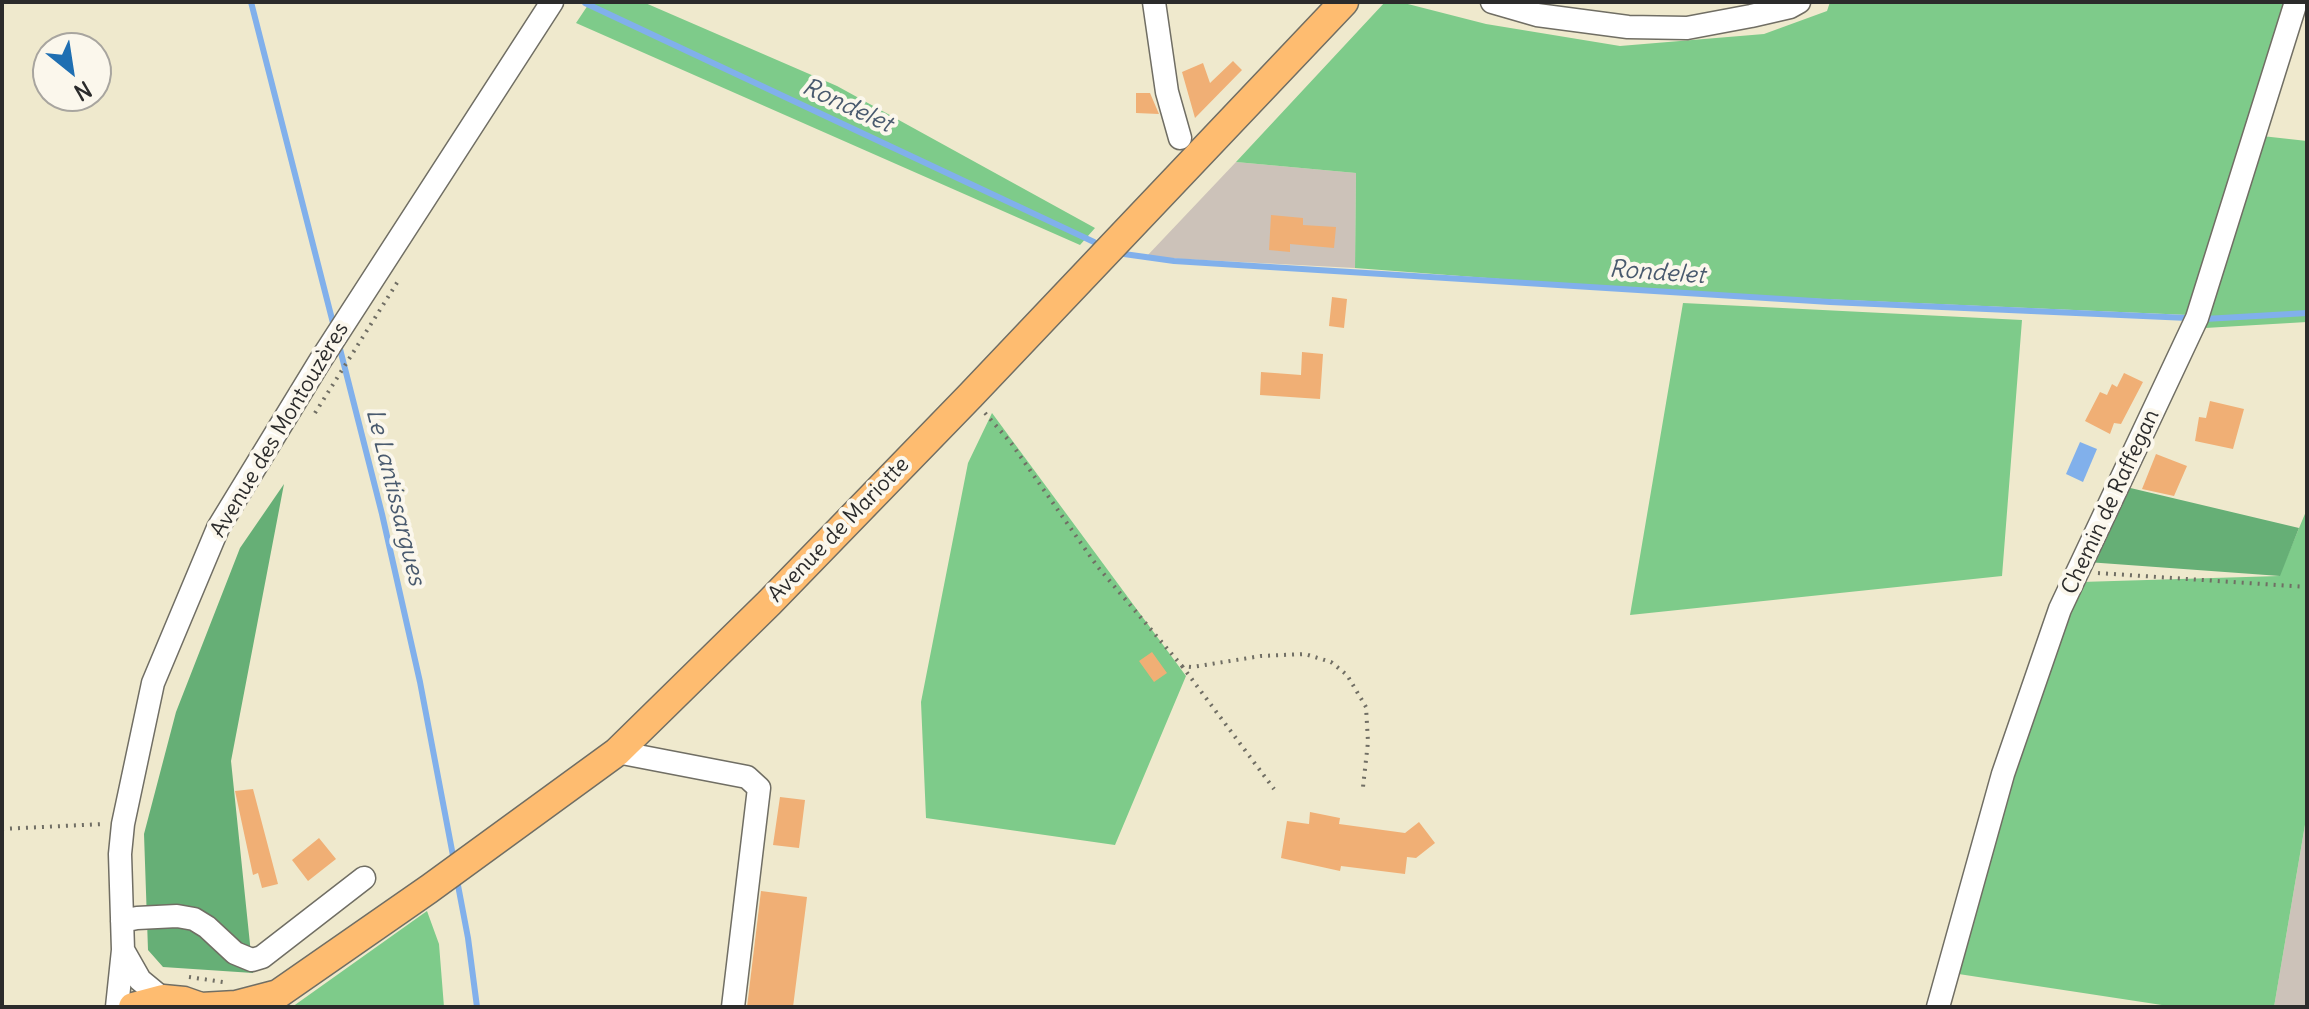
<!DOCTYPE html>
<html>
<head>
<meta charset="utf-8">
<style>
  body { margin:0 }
  #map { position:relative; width:2309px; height:1009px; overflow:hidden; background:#efe9cd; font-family:Delius,sans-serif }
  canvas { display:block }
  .frame { position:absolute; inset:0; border:4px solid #2b2b2b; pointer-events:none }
  .north { position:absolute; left:32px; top:32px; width:80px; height:80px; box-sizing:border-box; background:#fbf7ec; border:2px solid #a8a59f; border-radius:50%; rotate:150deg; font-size:22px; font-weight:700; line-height:32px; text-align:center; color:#2b2b2b }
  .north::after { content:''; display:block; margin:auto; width:28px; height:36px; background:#1f6fb2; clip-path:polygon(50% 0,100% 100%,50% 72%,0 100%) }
</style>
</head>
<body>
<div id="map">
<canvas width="2309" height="1009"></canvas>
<div class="frame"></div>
<div class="north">N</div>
</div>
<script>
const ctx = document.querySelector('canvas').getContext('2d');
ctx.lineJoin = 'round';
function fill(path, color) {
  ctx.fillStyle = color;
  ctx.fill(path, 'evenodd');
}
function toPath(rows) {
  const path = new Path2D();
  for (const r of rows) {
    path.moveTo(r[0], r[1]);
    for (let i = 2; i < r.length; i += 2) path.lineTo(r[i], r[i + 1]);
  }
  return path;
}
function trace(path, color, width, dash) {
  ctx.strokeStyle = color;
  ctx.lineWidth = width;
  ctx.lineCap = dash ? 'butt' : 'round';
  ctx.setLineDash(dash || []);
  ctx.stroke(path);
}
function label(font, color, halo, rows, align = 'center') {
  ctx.font = font + ' Delius,sans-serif';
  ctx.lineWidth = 8;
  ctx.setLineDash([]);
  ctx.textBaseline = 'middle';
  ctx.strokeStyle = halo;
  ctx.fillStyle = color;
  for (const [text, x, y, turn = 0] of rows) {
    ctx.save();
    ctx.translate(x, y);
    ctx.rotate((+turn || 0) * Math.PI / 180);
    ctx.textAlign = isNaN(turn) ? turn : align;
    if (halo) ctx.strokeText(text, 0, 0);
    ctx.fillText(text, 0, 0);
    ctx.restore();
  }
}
fill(toPath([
  [1236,162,1356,173,1355,268,1146,257],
  [2307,813,2307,1007,2274,1007]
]), '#ccc2b9');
fill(toPath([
  [590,2,643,2,837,86,1095,228,1080,245,576,23],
  [1385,2,1400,2,1486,24,1620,46,1764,34,1827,11,1830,2,2287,2,2188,315,1685,293,1355,268,1356,173,1236,162],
  [2262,136,2307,141,2307,322,2205,328],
  [1683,303,2022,320,2002,576,1630,615],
  [992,413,1186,676,1115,845,926,818,921,702,968,463],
  [2307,509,2307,813,2274,1007,2175,1007,1952,973,1996,800,2081,582,2279,576],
  [427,911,439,944,444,1007,292,1007]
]), '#7ecb8a');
fill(toPath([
  [284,484,231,761,253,973,163,967,148,950,144,834,176,712,240,548],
  [2122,486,2299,528,2280,576,2087,562]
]), '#66af76');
fill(toPath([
  [2080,442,2097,449,2083,482,2066,474]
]), '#81b0eb');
trace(toPath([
  [251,2,334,327],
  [585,3,1094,242],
  [1124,254,1174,261,1830,302,2188,318],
  [2205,319,2307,313],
  [339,345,382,514,420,682,454,861],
  [457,880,468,938,477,1007]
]), '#81b0eb', 6);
fill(toPath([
  [1233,61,1242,70,1195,118,1182,72,1203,63,1210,83],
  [1136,93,1150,93,1159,114,1136,113],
  [1271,215,1303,218,1303,225,1336,227,1334,248,1290,244,1290,252,1269,250],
  [1332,297,1347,299,1344,328,1329,326],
  [1302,352,1323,354,1320,399,1260,395,1261,372,1301,375],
  [2124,373,2143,382,2121,424,2114,423,2110,434,2085,421,2100,392,2107,395,2112,384,2117,387],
  [2210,401,2244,409,2233,449,2195,441,2199,417,2206,418],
  [2156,454,2187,466,2174,496,2142,489],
  [1152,652,1167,673,1154,682,1139,661],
  [253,789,278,884,262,888,258,873,253,875,235,791],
  [780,797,805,800,799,848,773,845],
  [1310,812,1340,818,1339,824,1405,833,1419,822,1435,843,1416,858,1407,857,1405,874,1341,866,1340,871,1281,858,1287,821,1309,824],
  [319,838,336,859,308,881,292,860],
  [761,891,807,897,793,1007,747,1007]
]), '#f0af75');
const minor = toPath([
  [1154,2,1167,92,1180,138],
  [1492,2,1537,15,1628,27,1687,28,1751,16,1790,7,1799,2],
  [617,752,747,777,759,788,733,1007],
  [122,921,137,918,177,916,194,919,207,927,235,953,252,960,262,957,364,878],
  [123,950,140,980,163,999],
  [117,1007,123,950,120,854,123,824,153,683,218,528,320,361,552,2],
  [1938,1007,2003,774,2060,609,2197,318,2296,2]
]);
const major = toPath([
  [133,1007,163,999,184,1001,201,1007,236,1005,278,994,429,889,617,752,769,603,970,396,1344,2]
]);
trace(minor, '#706e64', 25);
trace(major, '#706e64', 31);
trace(toPath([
  [315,413,400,278],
  [985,413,1011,443,1097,566,1182,666,1192,667,1261,656,1305,654,1331,662,1347,675,1366,707,1368,742,1363,787],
  [2098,573,2307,587],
  [1182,666,1274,789],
  [2,829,103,824],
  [189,977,223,982]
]), '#706e64', 4, [2, 6]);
trace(minor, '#fff', 22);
trace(major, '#febc70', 28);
label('22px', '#2b2b2b', '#fbf7ec', [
  ["Avenue des Montouzères",280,430,-59],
  ["Chemin de Raffegan",2111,502,-65],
  ["Avenue de Mariotte",839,530,-46]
]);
label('italic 24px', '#495a6e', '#fbf7ec', [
  ["Rondelet",847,106,25],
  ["Rondelet",1657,273,4],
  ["Le Lantissargues",395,497,76]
]);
</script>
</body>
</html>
